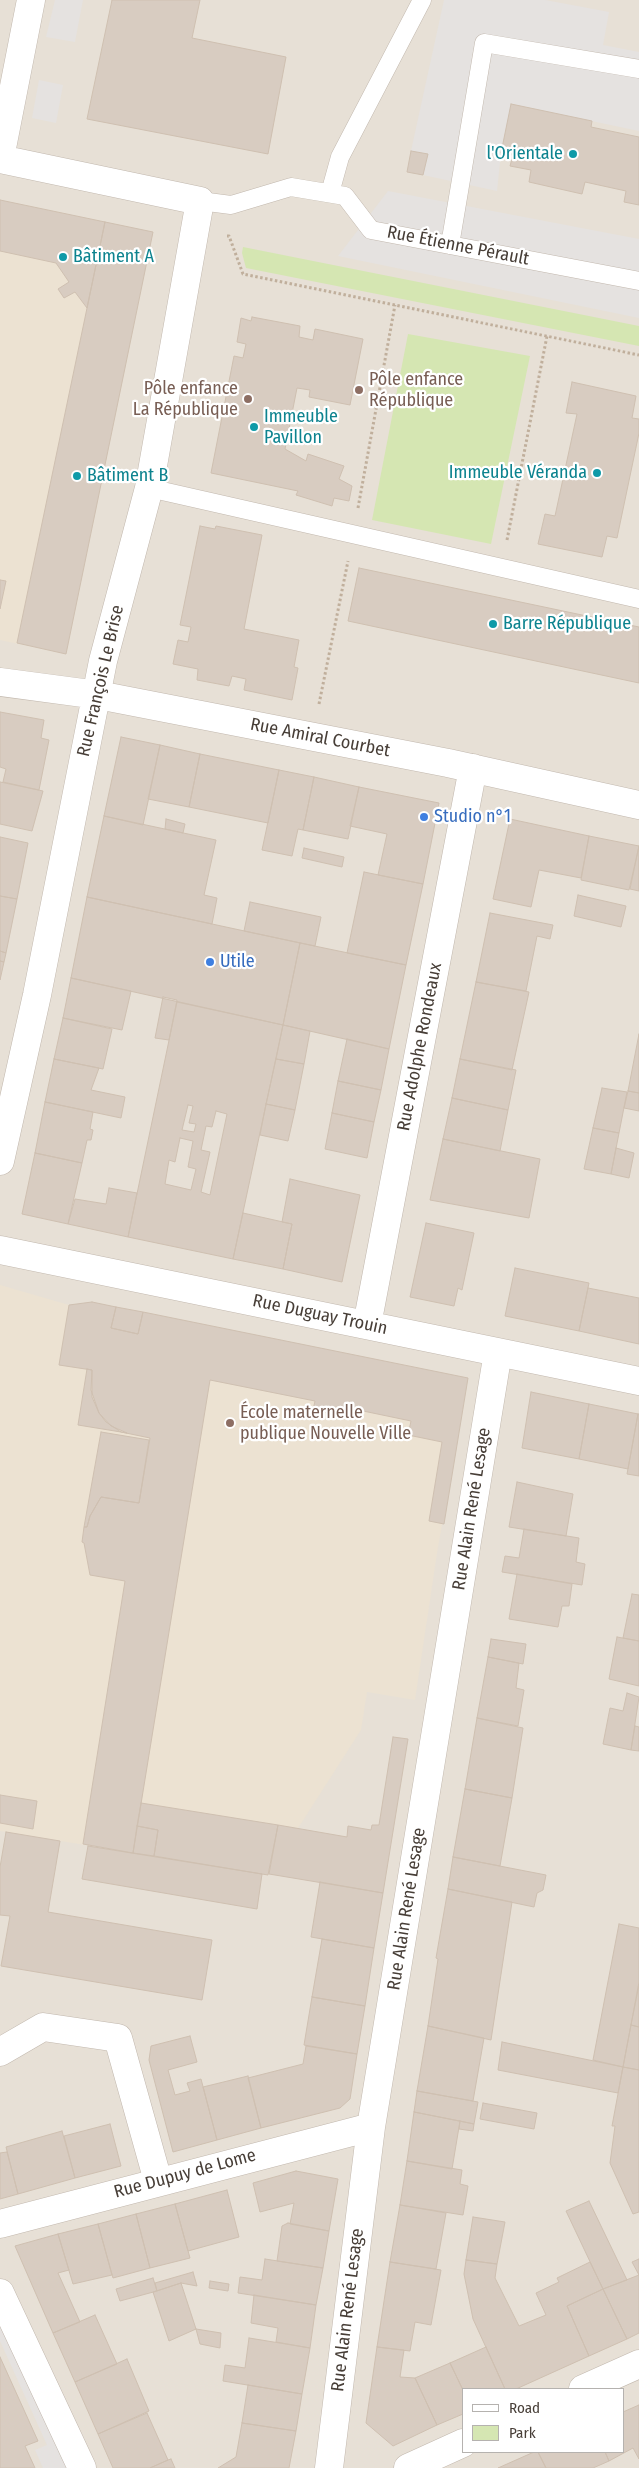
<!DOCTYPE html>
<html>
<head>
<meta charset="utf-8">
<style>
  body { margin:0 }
  #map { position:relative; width:639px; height:2468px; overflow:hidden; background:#f3efe8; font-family:"Fira Sans Condensed",sans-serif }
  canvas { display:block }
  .legend { position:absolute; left:462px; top:2388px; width:162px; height:65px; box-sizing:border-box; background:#fff; border:1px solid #b5b2af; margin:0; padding:6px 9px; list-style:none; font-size:15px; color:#473e37 }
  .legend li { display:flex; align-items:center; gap:10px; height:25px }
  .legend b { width:25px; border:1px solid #b5b2af }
</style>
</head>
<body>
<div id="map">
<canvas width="639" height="2468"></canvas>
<ul class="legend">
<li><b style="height:6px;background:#fff"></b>Road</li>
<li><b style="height:14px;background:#d5e6b2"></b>Park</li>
</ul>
</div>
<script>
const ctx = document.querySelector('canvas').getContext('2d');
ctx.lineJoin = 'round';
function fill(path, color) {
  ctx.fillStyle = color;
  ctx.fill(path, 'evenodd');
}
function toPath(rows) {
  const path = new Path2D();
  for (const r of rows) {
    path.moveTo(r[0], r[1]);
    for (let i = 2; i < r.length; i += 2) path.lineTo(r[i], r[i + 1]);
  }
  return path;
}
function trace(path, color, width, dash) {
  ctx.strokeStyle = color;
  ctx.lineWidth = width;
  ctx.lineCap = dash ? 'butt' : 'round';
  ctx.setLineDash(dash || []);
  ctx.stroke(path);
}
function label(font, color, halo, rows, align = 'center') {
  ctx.font = font + ' "Fira Sans Condensed",sans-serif';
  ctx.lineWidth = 4.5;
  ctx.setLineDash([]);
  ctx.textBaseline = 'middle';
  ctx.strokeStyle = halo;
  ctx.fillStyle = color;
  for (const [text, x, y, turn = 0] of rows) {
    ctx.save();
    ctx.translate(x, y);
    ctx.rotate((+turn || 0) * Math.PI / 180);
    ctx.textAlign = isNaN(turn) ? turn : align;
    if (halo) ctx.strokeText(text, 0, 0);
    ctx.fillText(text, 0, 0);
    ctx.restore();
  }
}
fill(toPath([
  [0,0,639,0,639,2468,0,2468],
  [463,2389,623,2389,623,2452,463,2452]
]), '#e7e0d6');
fill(toPath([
  [0,200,153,232,66,654,0,640],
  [0,1285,69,1305,468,1378,437,1553,415,1700,367,1692,361,1730,268,1875,0,1831]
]), '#ece2d2');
fill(toPath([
  [243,247,639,326,639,346,246,268,242,253],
  [408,334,530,356,491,544,372,520]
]), '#d5e6b2');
fill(toPath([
  [55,0,83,0,75,42,46,37],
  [444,0,545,0,609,12,603,45,639,52,639,131,511,104,501,153,497,191,423,175,427,154,411,151],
  [39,80,63,85,56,123,32,118],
  [388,191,639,239,639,318,338,256],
  [0,2293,82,2468,43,2468,35,2450,47,2445,0,2341]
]), '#e5e2e0');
const building = toPath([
  [112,0,200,0,192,38,286,57,268,154,87,119,112,0],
  [511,104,592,121,591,127,639,137,639,205,624,202,626,191,585,182,582,194,529,182,531,170,510,166,513,155,501,153,511,104],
  [411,151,428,154,423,175,407,172,411,151],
  [0,200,105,222,87,308,75,292,64,298,58,289,69,282,56,263,0,251,0,200],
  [105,222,153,232,66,654,17,643,105,222],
  [252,317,300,326,299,337,313,340,315,329,363,339,350,405,309,397,310,390,297,388,285,449,306,461,308,454,344,466,339,479,352,486,349,501,334,498,332,506,296,495,298,491,211,473,234,356,243,358,246,344,237,342,241,318,251,321,252,317],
  [572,382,636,396,632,418,639,419,639,433,617,538,607,536,602,557,538,544,545,514,555,516,577,414,566,413,572,382],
  [200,526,215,529,216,526,262,535,244,629,299,640,294,667,298,668,292,700,244,690,246,679,232,676,229,686,197,680,198,669,173,664,178,640,188,642,191,627,180,625,200,526],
  [359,568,639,627,639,683,348,621,359,568],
  [0,580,6,581,0,609,0,580],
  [0,712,44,720,41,738,49,740,39,790,3,782,6,769,0,767,0,712],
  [121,737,160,745,143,825,104,816,121,737],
  [160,745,200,754,189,807,148,799,160,745],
  [200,754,279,770,268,823,189,807,200,754],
  [279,770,314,777,303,830,298,829,292,856,262,850,279,770],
  [314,777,359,787,348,839,303,830,314,777],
  [0,782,43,791,32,831,0,824,0,782],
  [359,787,439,803,423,884,378,875,387,834,350,826,359,787],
  [104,816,216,840,204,895,217,898,212,924,87,897,104,816],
  [166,819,185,824,183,833,165,829,166,819],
  [510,819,589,836,581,878,539,870,531,907,493,899,510,819],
  [589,836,639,846,629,890,581,880,589,836],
  [0,837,28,843,17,899,0,896,0,837],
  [639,846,639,891,630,889,639,846],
  [304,848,344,857,342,867,302,858,304,848],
  [364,872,423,884,406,965,347,953,364,872],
  [578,895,626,906,621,927,574,916,578,895],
  [0,896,17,899,6,953,0,951,0,896],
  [87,897,300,943,283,1025,71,978,87,897],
  [250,902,321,917,315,946,244,931,250,902],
  [490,913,553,925,550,939,537,936,526,991,476,982,490,913],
  [300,943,406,965,389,1049,283,1025,300,943],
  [0,951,6,953,4,962,0,961,0,951],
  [0,961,4,962,0,980,0,961],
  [71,978,131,991,122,1030,63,1018,71,978],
  [476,982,529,992,512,1070,460,1059,476,982],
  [163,997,177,1000,169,1040,155,1038,163,997],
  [177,1002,283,1025,233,1259,128,1237,177,1002],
  [188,1105,193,1106,189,1123,196,1124,194,1132,182,1130,188,1105],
  [216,1111,227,1114,210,1195,201,1192,210,1152,201,1150,206,1126,212,1127,216,1111],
  [180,1138,193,1141,188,1167,196,1169,191,1190,165,1184,169,1160,175,1162,180,1138],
  [63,1018,112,1029,103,1069,54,1059,63,1018],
  [283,1025,310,1031,304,1064,276,1059,283,1025],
  [639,1034,639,1093,628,1091,639,1034],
  [347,1039,389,1049,381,1090,338,1081,347,1039],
  [54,1059,99,1068,91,1090,125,1097,121,1118,45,1102,54,1059],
  [276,1059,304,1064,295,1110,266,1104,276,1059],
  [460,1059,516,1070,508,1110,452,1098,460,1059],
  [338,1081,381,1090,374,1122,332,1113,338,1081],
  [602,1088,627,1092,619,1133,593,1128,602,1088],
  [628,1091,639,1093,639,1111,624,1108,628,1091],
  [452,1098,508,1110,500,1151,443,1139,452,1098],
  [45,1102,93,1112,90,1129,93,1130,91,1140,87,1140,82,1163,35,1153,45,1102],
  [266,1104,295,1110,288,1141,260,1135,266,1104],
  [332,1113,374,1122,367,1158,325,1149,332,1113],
  [593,1128,619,1133,611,1174,584,1169,593,1128],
  [443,1139,540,1159,529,1218,430,1200,443,1139],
  [616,1148,634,1153,629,1178,611,1174,616,1148],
  [35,1153,82,1163,68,1224,22,1214,35,1153],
  [290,1179,360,1195,342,1282,283,1269,292,1224,282,1222,290,1179],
  [109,1188,137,1193,128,1237,68,1224,75,1199,106,1204,109,1188],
  [243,1213,292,1224,283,1269,233,1259,243,1213],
  [426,1223,474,1233,462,1290,458,1288,454,1306,410,1297,426,1223],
  [515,1268,589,1283,579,1331,505,1316,515,1268],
  [588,1288,639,1298,639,1344,579,1331,588,1288],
  [92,1302,116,1307,111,1328,138,1334,143,1312,468,1378,444,1524,429,1521,442,1442,408,1435,411,1421,344,1407,342,1416,313,1410,315,1401,210,1380,133,1853,83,1844,125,1581,90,1575,84,1543,82,1542,84,1527,87,1527,90,1516,101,1497,139,1503,150,1438,121,1432,106,1422,99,1413,92,1397,92,1370,59,1365,69,1305,92,1302],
  [116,1307,143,1312,138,1334,111,1328,116,1307],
  [87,1369,92,1370,91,1390,99,1413,111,1426,127,1433,78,1425,87,1369],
  [531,1392,589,1404,579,1459,522,1448,531,1392],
  [589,1404,638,1414,628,1469,579,1459,589,1404],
  [638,1414,639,1414,639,1476,627,1474,638,1414],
  [101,1432,149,1440,139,1503,101,1497,90,1516,87,1527,84,1527,101,1432],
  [517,1482,573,1494,566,1536,509,1527,517,1482],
  [524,1529,579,1538,576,1562,585,1564,582,1585,502,1572,505,1556,519,1558,524,1529],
  [517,1574,572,1584,569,1606,562,1606,558,1627,509,1619,517,1574],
  [632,1594,639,1595,639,1641,623,1638,632,1594],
  [617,1637,639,1641,639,1686,609,1679,617,1637],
  [491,1639,526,1644,523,1664,488,1657,491,1639],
  [488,1657,519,1663,516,1688,524,1690,518,1726,477,1718,488,1657],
  [627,1693,639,1697,631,1750,603,1744,610,1708,623,1711,627,1693],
  [477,1718,523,1728,512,1798,465,1789,477,1718],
  [635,1726,639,1727,639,1751,631,1750,635,1726],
  [393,1737,408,1739,383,1893,269,1874,278,1825,347,1837,348,1826,371,1830,372,1825,379,1825,393,1737],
  [465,1789,512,1798,500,1866,453,1857,465,1789],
  [0,1795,37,1801,33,1829,0,1823,0,1795],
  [141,1803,278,1825,268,1875,154,1856,158,1830,137,1826,141,1803],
  [137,1826,158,1830,154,1856,133,1853,137,1826],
  [6,1832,60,1841,48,1912,212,1940,202,2000,1,1966,10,1916,0,1915,0,1867,6,1832],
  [88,1846,262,1874,257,1909,82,1879,88,1846],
  [453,1857,546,1875,543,1890,537,1893,534,1907,448,1889,453,1857],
  [320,1882,383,1893,374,1948,311,1937,320,1882],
  [448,1889,512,1902,491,2040,428,2026,438,1959,436,1958,448,1889],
  [619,1924,639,1928,639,1982,623,2067,593,2060,619,1924],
  [322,1939,374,1948,365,2006,312,1997,322,1939],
  [639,1985,639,2027,631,2025,639,1985],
  [312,1997,365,2006,357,2054,304,2045,312,1997],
  [631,2025,639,2027,639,2070,623,2067,631,2025],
  [428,2026,484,2038,473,2101,417,2091,428,2026],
  [190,2036,197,2062,168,2070,175,2095,190,2091,187,2083,201,2079,217,2140,173,2152,149,2060,151,2046,190,2036],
  [502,2042,623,2067,618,2093,498,2070,502,2042],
  [306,2046,357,2054,350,2099,340,2108,261,2128,248,2078,303,2064,306,2046],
  [623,2067,639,2070,639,2212,633,2214,610,2163,615,2126,612,2126,623,2067],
  [248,2076,261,2128,217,2140,203,2087,248,2076],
  [417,2091,478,2102,474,2124,414,2112,417,2091],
  [483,2103,537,2113,534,2129,480,2119,483,2103],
  [414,2112,460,2121,452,2169,407,2161,414,2112],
  [460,2121,474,2124,473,2131,459,2129,460,2121],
  [110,2124,121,2166,75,2178,64,2136,110,2124],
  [62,2131,75,2178,18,2194,6,2147,62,2131],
  [7,2152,18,2194,0,2199,0,2153,7,2152],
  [407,2161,462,2170,460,2184,468,2186,463,2215,400,2205,407,2161],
  [296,2171,338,2179,329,2231,290,2224,294,2203,260,2212,253,2183,296,2171],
  [227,2190,239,2237,188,2251,175,2204,227,2190],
  [589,2201,627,2280,603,2289,566,2211,589,2201],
  [175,2204,190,2258,150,2268,136,2214,175,2204],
  [400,2205,446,2213,436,2269,390,2262,400,2205],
  [136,2214,150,2268,113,2278,98,2224,136,2214],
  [473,2217,505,2222,497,2264,466,2260,473,2217],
  [288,2223,329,2231,323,2268,277,2261,282,2226,288,2223],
  [98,2224,112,2275,73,2284,58,2234,98,2224],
  [58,2234,69,2270,58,2273,80,2322,53,2333,15,2246,58,2234],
  [265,2259,323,2268,316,2305,238,2293,240,2277,262,2280,265,2259],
  [639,2259,639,2333,627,2339,603,2289,639,2275,632,2262,639,2259],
  [466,2260,497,2264,495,2278,519,2326,546,2315,536,2293,559,2282,557,2278,590,2262,603,2289,567,2306,589,2356,516,2389,505,2389,473,2319,464,2274,466,2260],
  [390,2262,441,2270,431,2325,415,2322,410,2351,377,2347,390,2262],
  [193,2272,197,2286,181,2283,157,2291,155,2283,193,2272],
  [153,2278,157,2291,120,2301,116,2289,153,2278],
  [210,2281,229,2284,228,2291,209,2288,210,2281],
  [181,2283,196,2329,169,2341,153,2292,181,2283],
  [603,2289,627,2339,589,2356,567,2306,603,2289],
  [254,2295,316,2305,310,2348,276,2342,278,2328,251,2323,254,2295],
  [95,2315,117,2364,75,2382,53,2333,95,2315],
  [196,2329,221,2333,220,2348,200,2344,196,2329],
  [249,2338,310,2348,302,2394,223,2381,225,2365,245,2368,249,2338],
  [377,2347,404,2350,400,2377,415,2378,437,2425,393,2446,366,2423,377,2347],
  [486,2347,505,2389,463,2390,450,2363,486,2347],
  [0,2357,38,2441,25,2446,35,2468,0,2468,0,2357],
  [127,2359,149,2411,98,2434,75,2382,127,2359],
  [450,2363,463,2390,463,2414,437,2425,415,2378,450,2363],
  [248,2385,302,2394,296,2431,242,2423,248,2385],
  [639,2405,639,2459,633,2448,609,2461,605,2452,623,2452,623,2412,639,2405],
  [147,2413,168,2460,150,2468,113,2468,98,2434,147,2413],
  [242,2423,296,2431,289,2468,218,2468,236,2457,242,2423],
  [534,2452,538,2452,546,2468,498,2468,534,2452],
  [538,2452,605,2452,609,2461,593,2468,546,2468,538,2452],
  [171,2459,175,2468,150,2468,168,2460,171,2459]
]);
fill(building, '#d8ccc1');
trace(building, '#cfc0b1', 1);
const lane = toPath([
  [330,193,340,157,422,0],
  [200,201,231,205,291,187,345,196,371,230,639,281],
  [450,245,484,43,639,69],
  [149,488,639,599]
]);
const street = toPath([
  [0,158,31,0],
  [0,159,200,201,149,488,103,661,37,995,0,1161],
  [0,682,98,695,448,763,639,805],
  [0,1250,639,1381],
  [367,1325,473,768],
  [0,2052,43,2027,118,2038,158,2181],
  [0,2224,371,2127],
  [0,2293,82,2468],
  [583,2389,639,2364],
  [329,2468,371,2127,498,1352],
  [408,2468,463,2443]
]);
trace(lane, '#c2b8ae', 19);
trace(street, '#c2b8ae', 29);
trace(toPath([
  [227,236,229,236,243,274,639,355],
  [358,508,395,305],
  [507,540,547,336],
  [319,704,348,561]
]), '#c0af9c', 3, [2.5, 2.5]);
trace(lane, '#fff', 18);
trace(street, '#fff', 28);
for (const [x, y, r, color] of [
  [573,154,5,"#0f9aa8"],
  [63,257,5,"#0f9aa8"],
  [359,390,5,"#8d6e63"],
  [248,399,5,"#8d6e63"],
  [254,427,5,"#0f9aa8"],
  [597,473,5,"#0f9aa8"],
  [77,476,5,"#0f9aa8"],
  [493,624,5,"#0f9aa8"],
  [424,817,5,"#3f7fe0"],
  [210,962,5,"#3f7fe0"],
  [230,1423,5,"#8d6e63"]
]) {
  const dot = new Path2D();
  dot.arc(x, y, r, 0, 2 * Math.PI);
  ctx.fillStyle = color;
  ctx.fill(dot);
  trace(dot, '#fff', 2);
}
label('18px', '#0d838f', '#fff', [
  ["l'Orientale",563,154,"right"],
  ["Bâtiment A",73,257],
  ["Immeuble",264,417],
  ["Pavillon",264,438],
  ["Immeuble Véranda",587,473,"right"],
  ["Bâtiment B",87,476],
  ["Barre République",503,624]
], 'left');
label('18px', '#473e37', '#fff', [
  ["Rue Étienne Pérault",458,246,11],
  ["Rue François Le Brise",101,681,-77],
  ["Rue Amiral Courbet",320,738,11],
  ["Rue Adolphe Rondeaux",420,1047,-79],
  ["Rue Duguay Trouin",320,1315,12],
  ["Rue Alain René Lesage",472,1509,-81],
  ["Rue Alain René Lesage",407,1909,-81],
  ["Rue Dupuy de Lome",185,2174,-15],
  ["Rue Alain René Lesage",348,2310,-83]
]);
label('18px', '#785e54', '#fff', [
  ["Pôle enfance",369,380],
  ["République",369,401],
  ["Pôle enfance",238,389,"right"],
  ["La République",238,410,"right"],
  ["École maternelle",240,1413],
  ["publique Nouvelle Ville",240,1434]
], 'left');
label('18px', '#366cbe', '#fff', [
  ["Studio n°1",434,817],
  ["Utile",220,962]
], 'left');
</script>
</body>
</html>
